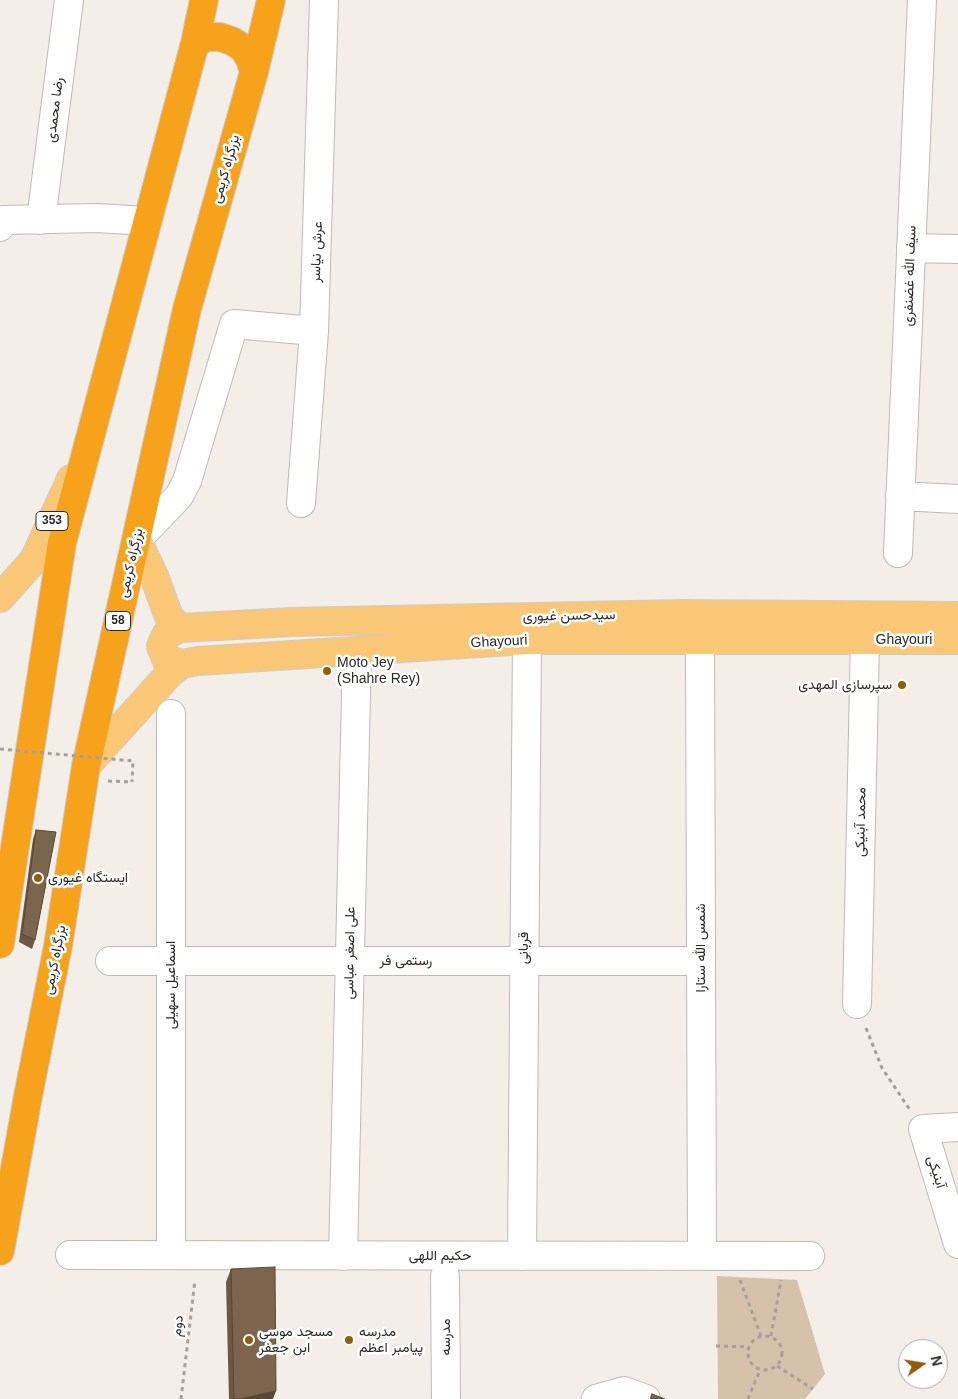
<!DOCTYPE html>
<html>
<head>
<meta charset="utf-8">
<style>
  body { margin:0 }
  #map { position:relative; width:958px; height:1399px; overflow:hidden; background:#f3eee8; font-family:Helvetica,sans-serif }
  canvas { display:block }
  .north { position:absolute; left:898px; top:1339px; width:50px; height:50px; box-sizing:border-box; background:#fff; border:1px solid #aaa9a9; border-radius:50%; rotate:77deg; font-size:14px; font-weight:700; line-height:20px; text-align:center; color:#2b2927 }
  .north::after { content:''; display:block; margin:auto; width:18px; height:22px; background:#905d0d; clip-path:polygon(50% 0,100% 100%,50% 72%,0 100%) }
</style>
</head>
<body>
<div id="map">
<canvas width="958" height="1399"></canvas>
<div class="north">N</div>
</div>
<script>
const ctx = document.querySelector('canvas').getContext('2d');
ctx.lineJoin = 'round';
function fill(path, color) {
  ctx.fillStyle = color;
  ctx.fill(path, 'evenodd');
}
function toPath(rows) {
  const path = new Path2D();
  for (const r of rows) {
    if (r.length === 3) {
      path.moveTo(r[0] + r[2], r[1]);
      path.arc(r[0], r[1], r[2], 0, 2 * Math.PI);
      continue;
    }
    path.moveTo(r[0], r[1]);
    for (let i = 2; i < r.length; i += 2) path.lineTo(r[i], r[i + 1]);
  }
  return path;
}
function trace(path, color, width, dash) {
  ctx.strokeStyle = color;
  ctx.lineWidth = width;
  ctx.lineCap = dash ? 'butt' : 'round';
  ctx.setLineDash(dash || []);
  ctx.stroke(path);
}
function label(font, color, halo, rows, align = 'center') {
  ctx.font = font + ' Helvetica,Vazirmatn,sans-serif';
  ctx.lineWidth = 5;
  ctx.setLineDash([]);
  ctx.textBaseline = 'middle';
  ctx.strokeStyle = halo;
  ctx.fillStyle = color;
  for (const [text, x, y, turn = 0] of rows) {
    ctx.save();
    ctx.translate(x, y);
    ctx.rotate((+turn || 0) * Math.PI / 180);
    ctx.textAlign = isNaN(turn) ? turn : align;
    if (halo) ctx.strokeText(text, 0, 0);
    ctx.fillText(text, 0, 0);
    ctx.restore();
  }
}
fill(toPath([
  [717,1276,797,1280,825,1374,805,1399,718,1399]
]), '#d6c1a9');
const minor = toPath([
  [41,220,69,0],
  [0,227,2,220,97,218,147,221],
  [911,248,958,249],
  [900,496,958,499],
  [301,503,314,331,324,0],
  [137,540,179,496,187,481,234,324,314,331],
  [898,553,922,0],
  [700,640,702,1256],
  [171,714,171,1255],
  [110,961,701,961],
  [857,1004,865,640],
  [958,1127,923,1129,958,1244],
  [70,1255,810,1256],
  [343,1256,357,651],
  [522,1256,527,640],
  [445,1276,446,1399],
  [596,1399,624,1391,646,1399]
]);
const major = toPath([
  [137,540,154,576,169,617,180,628],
  [0,598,34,560,71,479],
  [182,664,166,659,161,646,166,635,180,628,292,622,681,614,958,616],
  [86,766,171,672,182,664,198,661,527,640,958,640]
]);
const highway = toPath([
  [195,43,207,37,220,37,232,41,243,48,250,59,254,72],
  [0,944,62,543,195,43,204,0],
  [0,1251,29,1091,58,946,86,766,187,309,254,72,271,0]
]);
trace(minor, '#bfbab4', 30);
trace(major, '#cccccb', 30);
trace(highway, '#cccccb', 30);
trace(toPath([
  [108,781,132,782],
  [866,1028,882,1068,910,1110],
  [740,1280,761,1336],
  [765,1353,17],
  [771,1336,781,1280],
  [716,1346,749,1347],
  [777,1366,813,1389],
  [181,1399,195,1280],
  [748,1399,760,1370]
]), '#a4a19c', 3, [4, 4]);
trace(minor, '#fff', 28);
trace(major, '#fac776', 28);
trace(highway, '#f7a21b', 28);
trace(toPath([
  [0,749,133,761,132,782]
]), '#a4a19c', 3, [4, 4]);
fill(toPath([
  [36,830,35,940,32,949,19,942,33,839],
  [231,1269,273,1399,229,1399,226,1282]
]), '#6a5842');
fill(toPath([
  [276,1391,273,1399,240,1399]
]), '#564736');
const building = toPath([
  [36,830,56,832,35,940,22,934,36,830],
  [275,1267,276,1391,240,1399,234,1399,231,1269,275,1267],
  [652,1394,665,1399,650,1399,652,1394]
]);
fill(building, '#7b664d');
trace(building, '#564736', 1);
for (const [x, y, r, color] of [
  [327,671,5,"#905d0d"],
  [902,685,5,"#905d0d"],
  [38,878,5,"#905d0d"],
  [249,1340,5,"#905d0d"],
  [349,1340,5,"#905d0d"]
]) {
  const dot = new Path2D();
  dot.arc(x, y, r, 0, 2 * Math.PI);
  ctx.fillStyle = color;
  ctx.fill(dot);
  trace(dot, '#fff', 2);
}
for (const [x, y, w] of [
  [52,521,32],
  [118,621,25]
]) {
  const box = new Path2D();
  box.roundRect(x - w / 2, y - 9.5, w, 19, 4);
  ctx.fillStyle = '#fff';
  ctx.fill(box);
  trace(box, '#2b2927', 1);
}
label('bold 12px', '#2b2927', null, [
  ["353",52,521],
  ["58",118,621]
]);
label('14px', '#2b2927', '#fff', [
  ["رضا محمدی",55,110,-83],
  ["بزرگراه کریمی",226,169,-74],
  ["عرش نیاسر",317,252,-88],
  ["سیف الله غضنفری",910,276,-88],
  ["بزرگراه کریمی",131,563,-77],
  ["سیدحسن غیوری",569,616,-1],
  ["Ghayouri",904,640],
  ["Ghayouri",499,642,-3],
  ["محمد آبنیکی",861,822,-89],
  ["قربانی",524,948,-89],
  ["شمس الله ستارا",701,948,-90],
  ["علی اصغر عباسی",350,953,-89],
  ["بزرگراه کریمی",55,960,-79],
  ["رستمی فر",406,961],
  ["اسماعیل سهیلی",171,985,-90],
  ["آبنیکی",936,1172,73],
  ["حکیم اللهی",440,1256],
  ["دوم",178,1326,-83],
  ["مدرسه",446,1337,-90]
]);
label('14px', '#2b2927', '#fff', [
  ["Moto Jey",337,663],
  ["(Shahre Rey)",337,679],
  ["سپرسازی المهدی",892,685,"right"],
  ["ایستگاه غیوری",48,878],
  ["مسجد موسی",259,1332],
  ["ابن جعفر",259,1348],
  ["مدرسه",359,1332],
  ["پیامبر اعظم",359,1348]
], 'left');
</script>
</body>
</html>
